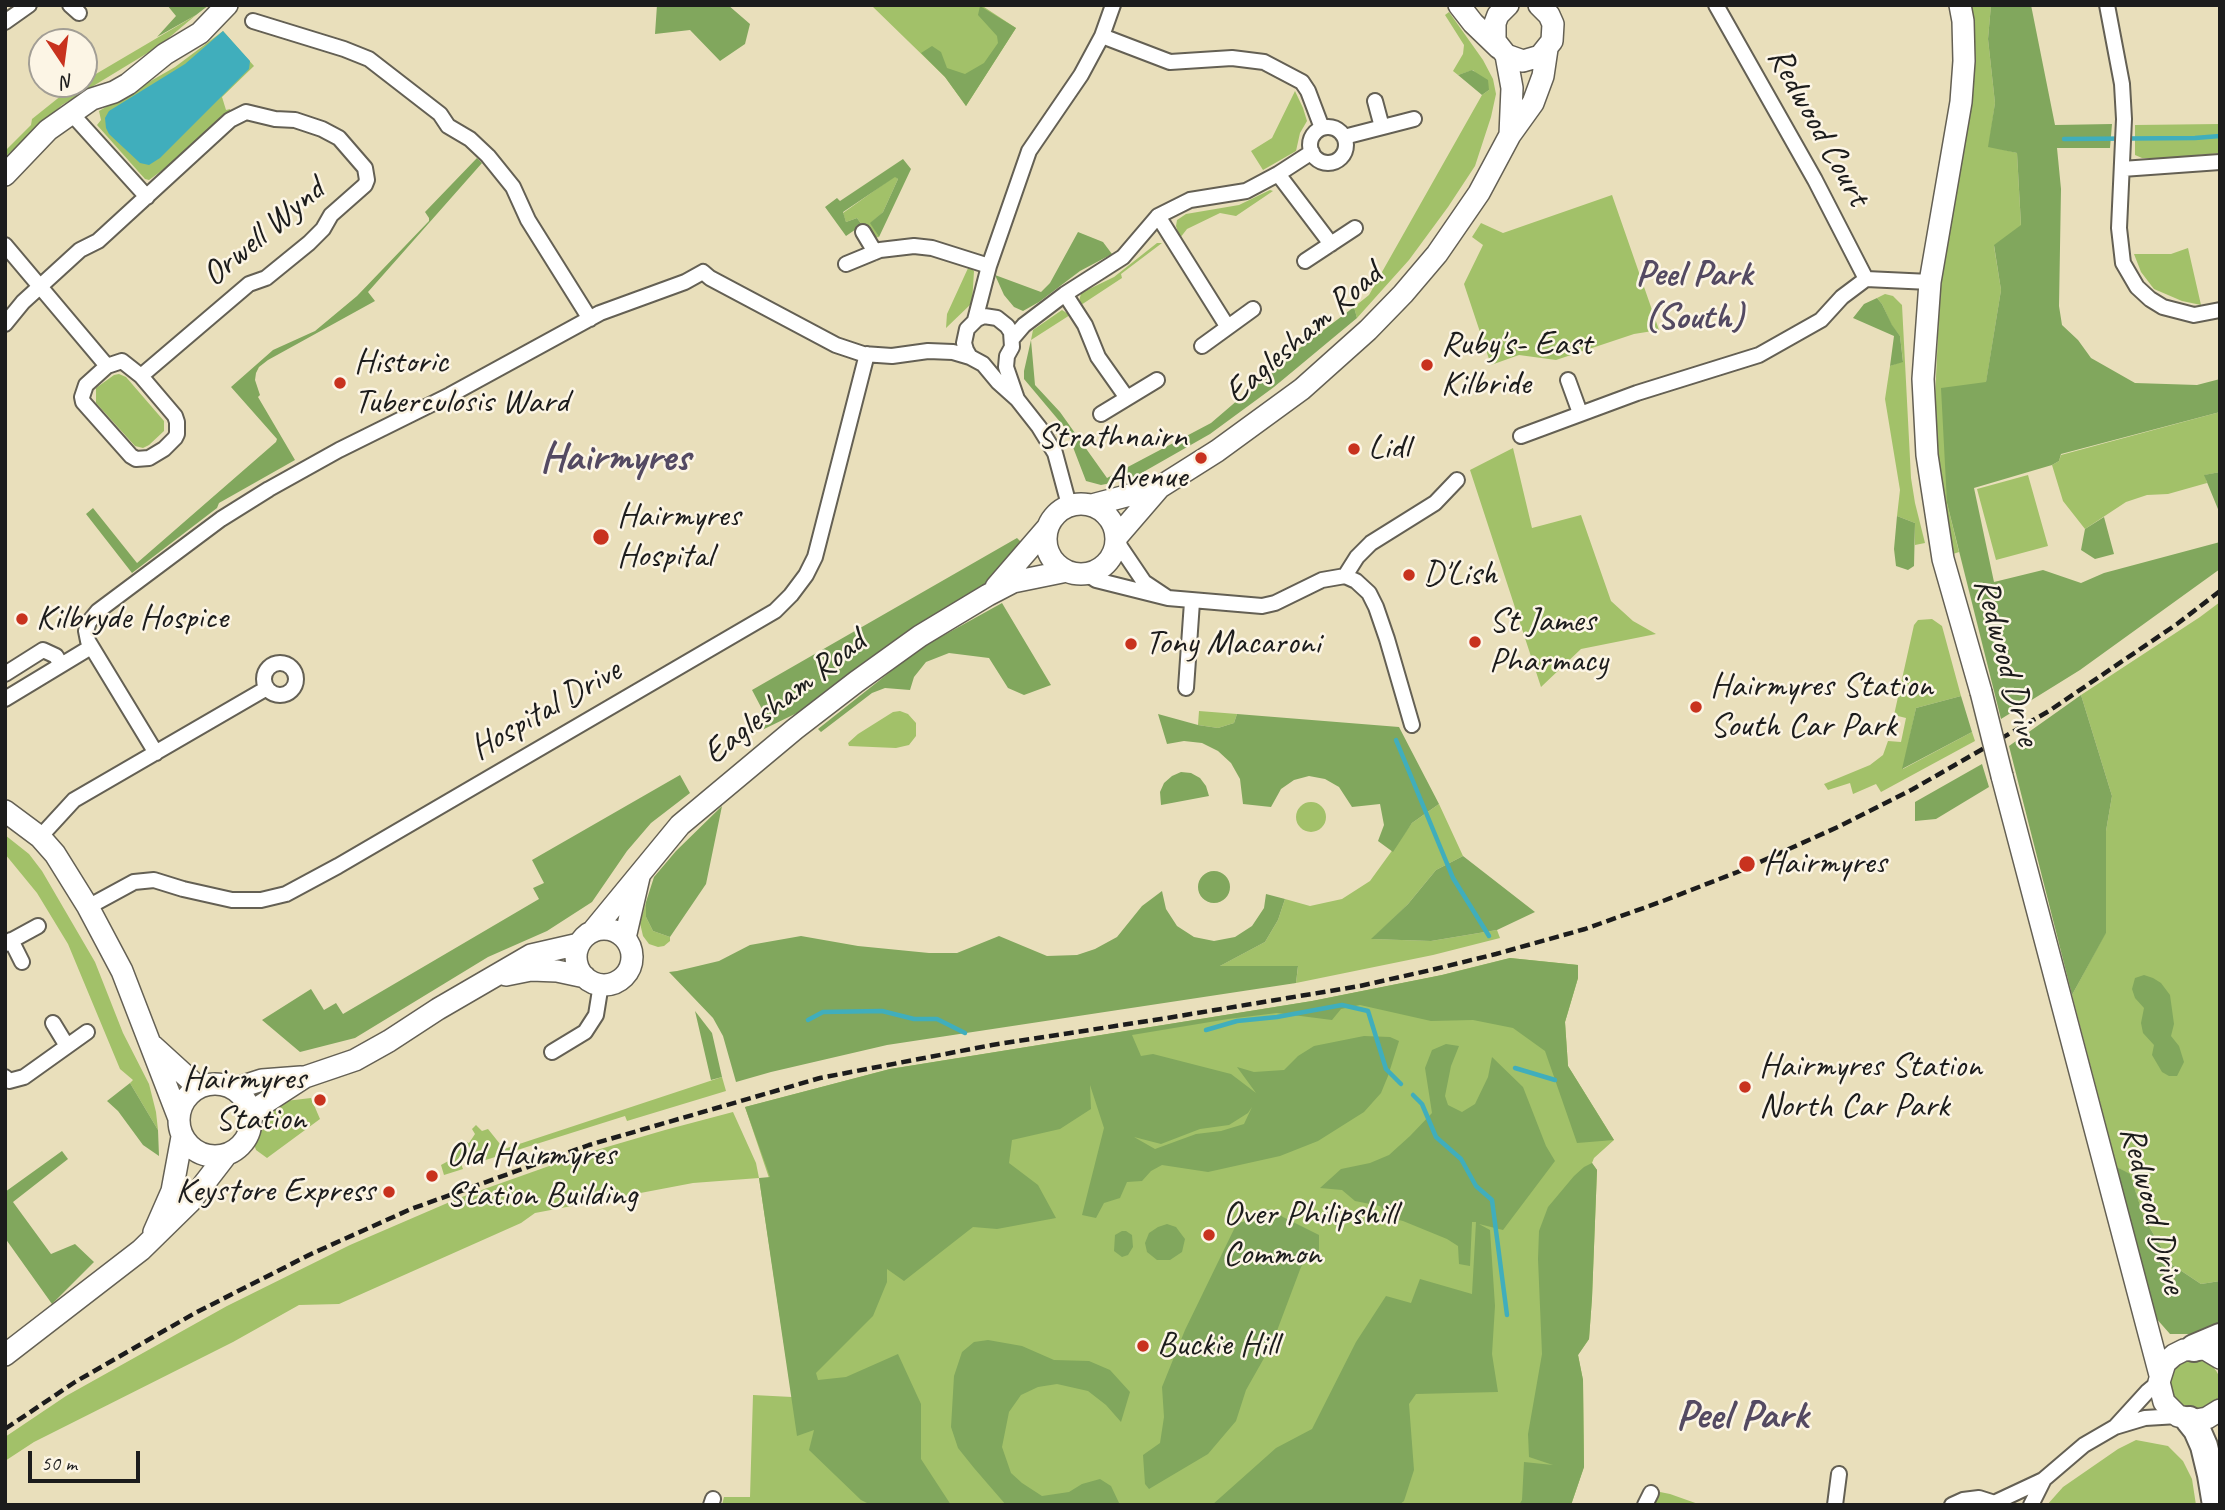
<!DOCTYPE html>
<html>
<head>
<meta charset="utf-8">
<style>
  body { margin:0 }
  #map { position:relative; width:2225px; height:1510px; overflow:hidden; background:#e9dfbb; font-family:Caveat,sans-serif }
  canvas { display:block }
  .frame { position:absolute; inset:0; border:7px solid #1c1c1c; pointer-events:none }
  .north { position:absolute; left:28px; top:28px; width:70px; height:70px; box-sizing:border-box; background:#fcf5e5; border:2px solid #a29e95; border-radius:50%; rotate:167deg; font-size:19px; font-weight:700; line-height:28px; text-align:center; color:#1c1c1c }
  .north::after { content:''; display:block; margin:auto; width:24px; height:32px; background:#c8321e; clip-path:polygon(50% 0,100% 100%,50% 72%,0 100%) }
  .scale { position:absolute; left:28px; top:1451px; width:112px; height:32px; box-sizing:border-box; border:4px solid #1c1c1c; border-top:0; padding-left:9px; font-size:21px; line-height:24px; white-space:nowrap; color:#1c1c1c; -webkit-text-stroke:5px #fcf5e5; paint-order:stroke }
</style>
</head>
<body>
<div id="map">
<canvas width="2225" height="1510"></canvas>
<div class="frame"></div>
<div class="north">N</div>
<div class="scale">50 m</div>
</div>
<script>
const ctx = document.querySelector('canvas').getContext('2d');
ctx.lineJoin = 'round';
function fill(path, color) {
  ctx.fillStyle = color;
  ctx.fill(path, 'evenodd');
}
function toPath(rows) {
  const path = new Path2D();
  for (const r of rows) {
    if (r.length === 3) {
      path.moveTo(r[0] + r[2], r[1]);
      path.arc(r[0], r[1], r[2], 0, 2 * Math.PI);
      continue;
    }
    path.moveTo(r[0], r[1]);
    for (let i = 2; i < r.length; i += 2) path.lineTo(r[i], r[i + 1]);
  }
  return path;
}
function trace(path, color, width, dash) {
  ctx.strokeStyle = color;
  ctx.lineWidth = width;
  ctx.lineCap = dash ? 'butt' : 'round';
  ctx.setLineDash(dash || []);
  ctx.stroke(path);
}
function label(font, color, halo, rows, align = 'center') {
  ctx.font = font + ' Caveat,sans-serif';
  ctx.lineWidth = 5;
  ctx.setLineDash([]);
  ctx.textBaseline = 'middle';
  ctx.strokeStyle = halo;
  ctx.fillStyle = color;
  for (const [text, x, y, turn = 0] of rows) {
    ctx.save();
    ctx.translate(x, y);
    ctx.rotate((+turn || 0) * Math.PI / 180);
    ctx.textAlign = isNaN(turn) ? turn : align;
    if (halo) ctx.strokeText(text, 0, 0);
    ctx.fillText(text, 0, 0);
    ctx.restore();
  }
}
fill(toPath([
  [871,5,981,5,1016,28,966,106,945,77],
  [1971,5,1991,5,1988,39,1995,103,1989,146,2017,153,2021,226,1994,246,2001,290,1986,383,1947,503,1959,552,1953,554,1940,487,1934,419,1940,292,1959,168],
  [1449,12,1483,60,1493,79,1496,94,1491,117,1475,166,1448,207,1409,260,1357,318,1354,307,1369,295,1482,95,1489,90,1473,70,1458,75,1453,71,1463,54,1464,45,1445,15],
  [196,15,159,46,62,105,5,157,5,151,31,125,32,119,62,95,80,84,84,84,84,81],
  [223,31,254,66,222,97,226,110,230,109,231,114,169,170,164,169,149,180,145,179,97,125,101,120,99,111,175,67],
  [1295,91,1303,108,1307,121,1300,133,1296,151,1263,170,1251,151,1272,138],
  [2220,124,2220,153,2167,158,2142,158,2135,155,2135,125],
  [895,176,898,179,883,212,871,223,879,237,875,238,866,224,862,225,857,218,846,222,843,213],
  [1270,190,1273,191,1236,216,1220,213,1187,229,1180,238,1176,226,1177,220,1186,214,1239,205],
  [1612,195,1659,330,1634,334,1556,360,1519,355,1491,365,1464,284,1483,245,1472,237,1481,223,1503,233],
  [1157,243,1162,243,1121,274,1122,278,1081,305,1079,302,1081,293,1114,277],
  [2188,248,2201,305,2182,301,2154,289,2141,272,2134,254,2171,254],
  [969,266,974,271,972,303,946,328,947,314],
  [1885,294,1893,296,1902,305,1911,478,1915,503,1925,543,1915,545,1915,523,1897,516,1900,490,1885,399,1890,366,1903,361,1900,336,1892,326,1882,304,1877,298],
  [1062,310,1070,315,1031,340,1033,330],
  [119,374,126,377,164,421,164,431,149,445,143,448,135,446,96,403,96,388,114,375],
  [2220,412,2220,472,2205,475,2207,483,2168,494,2147,495,2126,502,2085,529,2063,501,2052,465,2059,461,2061,455],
  [1513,448,1532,528,1581,515,1611,601,1633,621,1656,634,1581,649,1541,687,1470,470],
  [2028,475,2048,546,1996,560,1977,489],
  [2220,602,2220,1281,2201,1284,2171,1264,2144,1218,2130,1175,2117,1167,2072,995,2106,932,2106,831,2112,796,2081,695,2200,617],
  [1932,619,1942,626,1961,696,1916,708,1903,769,1972,732,1975,741,1881,792,1876,784,1853,794,1850,783,1828,790,1824,784,1870,765,1883,755,1888,741,1901,742,1906,718,1894,715,1914,625,1918,620],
  [900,711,908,714,916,723,916,736,909,745,896,748,849,746,848,743,858,734,893,712],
  [1199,711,1237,714,1234,723,1218,728,1198,725],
  [1311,817,15],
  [1439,804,1463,856,1436,870,1408,904,1372,939,1431,941,1497,930,1500,938,1433,955,1296,983,1298,967,1218,967,1265,942,1278,920,1285,899,1310,906,1342,899,1370,881,1412,823],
  [5,835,29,854,42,871,95,962,123,1033,149,1084,156,1112,158,1130,130,1083,133,1080,120,1069,68,944,37,893,5,854],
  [646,902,646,917,653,931,670,937,670,941,664,946,658,947,649,944,643,936,640,923],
  [1510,958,1578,965,1578,978,1565,1022,1568,1066,1614,1140,1594,1158,1592,1163,1597,1170,1592,1298,1589,1339,1578,1355,1583,1380,1584,1467,1571,1505,722,1505,724,1497,750,1497,753,1395,792,1397,759,1178,693,1183,535,1213,521,1223,339,1304,299,1305,233,1342,34,1442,5,1461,5,1437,66,1396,227,1306,350,1245,459,1198,583,1154,665,1130,733,1112,756,1163,759,1178,769,1178,745,1107,890,1069,1312,1001,1442,975],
  [722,1077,726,1091,627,1121,625,1116,473,1164,471,1160,461,1164,463,1169,444,1175,441,1165,452,1159,462,1140,469,1143,475,1134,472,1129,476,1125,482,1131,488,1129,504,1149],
  [311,1098,320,1119,267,1158,256,1150,253,1141,262,1117,277,1102],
  [2195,1386,26],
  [2136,1440,2168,1446,2183,1461,2192,1479,2196,1505,2047,1505,2063,1487,2118,1449],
  [1660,1492,1670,1494,1701,1505,1654,1505]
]), '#a2c169');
fill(toPath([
  [167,5,209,5,196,15,157,37,176,16],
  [657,5,728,5,750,24,745,44,720,61,690,30,655,34],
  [1991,5,2031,5,2055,125,2112,124,2110,148,2057,148,2061,189,2059,306,2062,325,2078,340,2091,358,2135,383,2197,385,2220,379,2220,412,2061,454,2059,461,2052,465,1974,488,1994,582,2043,570,2081,583,2104,573,2220,542,2220,569,2080,670,2001,719,1947,503,1941,388,1986,382,2001,290,1994,245,2021,225,2017,153,1988,147,1995,103,1988,39],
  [980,6,1016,28,966,106,945,77,921,53,932,46,941,52,947,68,965,74,984,63,998,43,997,36,978,15],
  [1472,70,1488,80,1489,90,1482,95,1458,75],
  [477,158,482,163,368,292,375,301,268,360,259,367,256,373,255,380,260,395,258,397,295,460,219,503,217,508,132,573,86,514,93,508,137,563,276,442,277,439,231,387,273,350,315,331,357,296,429,221,429,218,425,212],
  [903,159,911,169,879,237,870,223,883,212,898,179,895,177,843,212,846,222,857,218,862,225,846,236,825,207,837,198,840,201],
  [1078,232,1103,242,1112,254,1080,271,1039,302,1023,311,1014,307,1004,295,995,275,1041,292,1050,283],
  [1877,298,1882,304,1892,325,1900,336,1903,362,1890,366,1894,336,1853,318,1864,304],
  [1354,307,1357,318,1274,387,1210,434,1131,479,1101,485,1086,481,1066,429,1024,379,1024,371,1031,340,1035,385,1060,412,1107,478,1211,423,1288,357],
  [2220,472,2220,514,2204,475],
  [1897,516,1915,523,1914,566,1908,570,1896,566,1894,549],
  [2104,517,2114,554,2095,559,2081,550,2085,529],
  [1017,538,1021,542,1000,569,979,589,909,630,797,713,760,731,752,717,763,711,752,690],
  [1002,603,1051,685,1024,695,1008,688,989,658,949,653,926,662,914,677,910,690,885,688,872,693,821,732,818,729,919,649],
  [2081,695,2112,796,2106,831,2106,933,2072,995,2009,746],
  [1961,696,1972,732,1902,769,1916,708],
  [1158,714,1198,725,1218,728,1234,723,1237,714,1399,727,1439,804,1412,823,1393,852,1378,841,1384,825,1380,804,1352,807,1339,787,1325,779,1309,776,1294,780,1281,789,1271,807,1243,804,1240,779,1231,763,1218,751,1202,743,1184,741,1167,744],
  [1982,764,1989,787,1936,819,1915,821,1915,802],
  [1181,772,1191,773,1200,778,1206,786,1209,796,1161,805,1160,792,1164,783,1172,776],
  [680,775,690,793,651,823,627,851,592,902,547,931,488,957,355,1038,300,1052,262,1020,311,989,324,1010,336,1003,343,1014,539,899,533,888,544,883,532,860],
  [722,806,706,884,670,937,653,931,646,917,646,902,654,877,676,851],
  [1463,856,1535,912,1497,930,1431,941,1371,939,1408,904,1436,870],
  [1214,887,16],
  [1162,891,1166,909,1177,926,1194,937,1214,941,1235,937,1252,926,1264,908,1266,894,1285,899,1278,920,1265,942,1220,966,1298,966,1296,983,887,1045,771,1072,736,1082,723,1036,713,1018,669,972,677,971,719,961,750,945,801,936,858,946,929,953,957,953,999,936,1047,956,1077,955,1095,949,1117,937,1142,906],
  [1510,958,1578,965,1578,978,1565,1022,1568,1066,1614,1140,1577,1143,1545,1051,1513,1028,1473,1020,1431,1021,1360,1005,1341,1009,1332,1020,1277,1013,1228,1019,1132,1035,1141,1056,1153,1054,1231,1074,1256,1093,1237,1067,1254,1072,1284,1070,1298,1056,1314,1046,1364,1036,1390,1037,1399,1041,1388,1076,1381,1093,1364,1112,1318,1141,1280,1156,1208,1172,1162,1165,1151,1171,1142,1181,1127,1182,1120,1198,1104,1203,1096,1218,1082,1215,1104,1128,1090,1085,1091,1109,1060,1129,1012,1140,1009,1163,1038,1185,1056,1218,997,1229,973,1227,904,1281,887,1269,887,1282,873,1316,816,1373,818,1380,846,1377,898,1354,921,1404,921,1459,951,1505,871,1505,861,1500,809,1450,814,1430,797,1436,759,1178,770,1177,745,1107,890,1069,1312,1001,1442,975],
  [1252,1107,1244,1124,1221,1131,1196,1134,1155,1149,1134,1137,1161,1144,1200,1129,1229,1125,1248,1113],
  [2144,975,2153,978,2161,983,2170,995,2174,1024,2171,1036,2179,1046,2184,1062,2177,1076,2169,1076,2162,1072,2152,1055,2154,1045,2143,1033,2141,1023,2144,1008,2135,998,2132,989,2135,978],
  [695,1011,712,1033,722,1077,711,1080],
  [1446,1044,1459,1046,1451,1066,1445,1096,1448,1105,1462,1112,1475,1104,1488,1077,1492,1057,1523,1087,1546,1146,1555,1161,1503,1230,1479,1224,1490,1230,1495,1306,1492,1354,1498,1392,1416,1394,1409,1404,1414,1470,1404,1501,1399,1505,1212,1505,1276,1448,1312,1429,1356,1342,1386,1296,1411,1303,1420,1279,1472,1294,1476,1222,1472,1222,1470,1266,1459,1264,1458,1246,1447,1239,1403,1221,1387,1217,1380,1206,1355,1201,1342,1190,1320,1188,1341,1169,1370,1163,1389,1155,1410,1136,1432,1113,1425,1068,1432,1050],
  [130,1083,158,1130,159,1156,143,1145,118,1111,107,1101],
  [62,1151,68,1159,13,1202,51,1254,75,1244,94,1262,52,1304,5,1238,5,1192],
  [1592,1163,1597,1170,1592,1298,1589,1339,1578,1355,1583,1380,1584,1467,1571,1505,1519,1505,1522,1500,1524,1462,1553,1465,1529,1457,1528,1434,1542,1354,1538,1259,1539,1231,1548,1207,1574,1176,1584,1167],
  [2117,1167,2130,1174,2144,1218,2171,1264,2201,1284,2220,1281,2220,1323,2193,1334,2170,1334,2155,1317],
  [1264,1209,1274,1210,1283,1217,1319,1235,1319,1251,1307,1256,1301,1267,1272,1344,1246,1390,1236,1421,1208,1454,1149,1489,1145,1484,1143,1455,1160,1443,1164,1417,1162,1387,1185,1330,1237,1223,1256,1219],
  [1167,1224,1176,1227,1185,1239,1182,1252,1170,1260,1157,1260,1147,1252,1145,1243,1149,1233,1158,1227],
  [1122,1231,1126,1231,1132,1235,1133,1247,1128,1255,1122,1257,1114,1251,1115,1235],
  [988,1340,1022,1346,1054,1360,1089,1361,1110,1370,1130,1392,1121,1422,1106,1405,1088,1391,1057,1384,1038,1387,1021,1395,1009,1412,1002,1447,1011,1473,1022,1483,1042,1496,1069,1492,1082,1484,1100,1479,1111,1486,1120,1505,1006,1505,974,1468,958,1448,951,1427,954,1376,962,1352,974,1342]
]), '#81a75d');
fill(toPath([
  [223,31,250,61,249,69,160,158,149,165,140,163,109,134,106,128,105,118,109,111,185,64]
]), '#40aebc');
trace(toPath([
  [2064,139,2195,138,2220,136],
  [1396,740,1453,878,1489,936],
  [808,1020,823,1012,882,1011,914,1019,937,1019,965,1033],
  [1206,1030,1237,1021,1277,1017,1342,1005,1368,1011,1386,1069,1401,1084],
  [1515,1068,1555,1080],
  [1413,1095,1422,1104,1436,1137,1461,1159,1476,1186,1492,1200,1507,1315]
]), '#40aebc', 4.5);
const street = toPath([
  [70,5,79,13],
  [1716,5,1815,180,1866,279],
  [2107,5,2122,84,2124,119,2119,228,2123,263,2137,287,2150,299,2163,307,2194,315,2220,310],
  [253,21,344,49,369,59,440,114,448,126,470,139,488,156,513,187,528,220,590,319],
  [5,22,29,5],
  [1102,36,1170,62,1232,58,1264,62,1302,82,1308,91,1322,128],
  [1375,101,1382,127],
  [71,113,147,197],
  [1328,145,18],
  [1344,137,1414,119],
  [2122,169,2220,162],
  [1278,174,1331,244],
  [1158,216,1227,326],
  [863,232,875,252],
  [5,245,107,366],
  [1305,261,1355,228],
  [846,264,880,250,914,246,932,248,989,266],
  [1065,294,1085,325,1098,357,1127,398],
  [975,320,989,266,1029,151,1081,75,1102,36,1113,5],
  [5,324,23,302,80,250,98,241,230,120,246,112,275,119,295,120,322,129,339,138,365,168,367,180,365,185,331,215,323,229,309,243,266,278,249,284,141,376],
  [1012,339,1024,325,1065,294,1123,257,1158,216,1190,200,1246,191,1278,174,1312,152],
  [1202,346,1253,309],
  [122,361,141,376,175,416,177,422,177,434,175,438,164,449,149,458,136,459,131,456,83,402,82,397,86,385,107,366,122,361],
  [1568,380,1580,413],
  [1017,399,1006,367,1007,356,1012,347,1011,332,1007,326,997,318,984,316,977,319,967,329,964,343,966,350,970,357,983,364,998,382,1017,399,1039,427,1055,453,1069,505],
  [1101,414,1157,380],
  [1521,436,1637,393,1759,355,1821,320,1842,297,1866,279,1930,282],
  [1087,574,1096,580,1168,598,1144,582,1117,542],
  [1345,576,1357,557,1371,543,1435,503,1457,480],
  [1168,598,1262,606,1275,603,1322,580,1345,576,1356,581,1369,593,1376,607,1387,639,1412,725],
  [280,679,16],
  [5,674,43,650,56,656,61,665],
  [1186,688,1192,602],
  [5,699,91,647],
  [156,753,88,641,86,631,89,622,98,611,221,519,269,489,339,450,450,395,600,313,685,282,703,272,710,278,836,345,863,354,892,356,928,351,953,352,970,357],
  [40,837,74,800,267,688],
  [88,907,134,882,154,880,183,889,232,900,261,900,286,894,338,866,775,611,791,595,806,575,815,557,867,354],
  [11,940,22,962],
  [5,944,38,926],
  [53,1023,67,1046],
  [552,1052,585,1032,596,1015,601,984],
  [5,1077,9,1081,24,1077,87,1032],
  [2116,1426,2147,1392,2159,1382],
  [1996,1502,2043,1480,2084,1445,2115,1427,2145,1418,2178,1416],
  [711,1505,713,1499],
  [1645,1505,1651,1493],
  [1835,1505,1839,1474],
  [1952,1505,1963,1500,1979,1498,2001,1505],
  [2031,1505,2043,1481]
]);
const secondary = toPath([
  [1459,5,1473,23,1499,48],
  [1508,5,1498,15,1495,23,1495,41,1506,55,1523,61,1540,56,1552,41,1553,24,1549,15,1539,5],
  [1960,5,1963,21,1964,61,1961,102,1930,282,1923,379,1927,455,1943,559,1981,692],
  [1506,55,1512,88,1510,135],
  [5,175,48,130,92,99,114,92,128,84,165,54,200,33,227,5],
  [1081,539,35],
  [1092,505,1160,487,1217,451,1302,389,1368,330,1403,294,1437,254,1479,193,1510,135,1533,103,1543,76,1547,49],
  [1116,538,1160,487],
  [996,587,1047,528],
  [2002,776,2160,1375],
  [5,811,40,837,55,854,88,907,122,971,178,1116],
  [604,957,28],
  [592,932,680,825,795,729,856,682,920,636,988,595,1013,582,1067,571],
  [625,938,639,877],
  [506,975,531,970,557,971,585,977],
  [153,1046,198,1087],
  [215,1120,36],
  [234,1089,262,1080,301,1077],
  [251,1112,305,1077,355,1060,389,1041,438,1009,531,955,579,944],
  [154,1232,172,1191,182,1137],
  [5,1355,141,1250,190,1202,227,1154],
  [2220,1358,2205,1349,2184,1350,2174,1355,2165,1363,2159,1382,2164,1402,2178,1416,2196,1420,2207,1418,2220,1410]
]);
const highway = toPath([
  [2194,1348,2220,1337],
  [2189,1420,2197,1430,2204,1446,2211,1475,2216,1505]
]);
trace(street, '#646054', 18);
trace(secondary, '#646054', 24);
trace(highway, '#646054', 30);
trace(street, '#fff', 14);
trace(secondary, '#fff', 21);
trace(highway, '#fff', 26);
trace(toPath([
  [5,1429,75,1382,195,1313,311,1254,411,1209,589,1145,820,1078,992,1045,1161,1019,1360,986,1431,970,1496,954,1585,929,1663,901,1740,871,1840,826,1913,789,2049,711,2177,624,2220,591]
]), '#1c1c1c', 4.5, [10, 5]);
const secondaryBridge = toPath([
  [1981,692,2002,776]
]);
trace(secondaryBridge, '#646054', 24, []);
trace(secondaryBridge, '#fff', 21);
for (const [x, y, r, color] of [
  [1427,365,7,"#c8321e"],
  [340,383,7,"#c8321e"],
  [1354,449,7,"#c8321e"],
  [1201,458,7,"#c8321e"],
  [601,537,9,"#c8321e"],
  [1409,575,7,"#c8321e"],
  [22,619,7,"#c8321e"],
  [1475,642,7,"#c8321e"],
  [1131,644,7,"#c8321e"],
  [1696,707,7,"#c8321e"],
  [1747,864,9,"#c8321e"],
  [1745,1087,7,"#c8321e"],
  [320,1100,7,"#c8321e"],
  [432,1176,7,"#c8321e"],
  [389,1192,7,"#c8321e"],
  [1209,1235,7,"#c8321e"],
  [1143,1346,7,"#c8321e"]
]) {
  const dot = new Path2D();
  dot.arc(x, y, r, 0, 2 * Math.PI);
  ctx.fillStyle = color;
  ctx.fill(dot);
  trace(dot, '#fcf5e5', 2.5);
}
label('35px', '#1c1c1c', '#fcf5e5', [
  ["Redwood Court",1818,127,61],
  ["Orwell Wynd",264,233,-40],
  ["Eaglesham Road",1304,334,-41],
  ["Redwood Drive",2006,662,75],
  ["Eaglesham Road",785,698,-38],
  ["Hospital Drive",546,710,-30],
  ["Redwood Drive",2152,1210,75]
]);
label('35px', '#1c1c1c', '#fcf5e5', [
  ["Ruby's- East",1441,345],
  ["Kilbride",1441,385],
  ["Historic",354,363],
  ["Tuberculosis Ward",354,403],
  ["Strathnairn",1187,438,"right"],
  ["Avenue",1187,478,"right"],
  ["Lidl",1368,449],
  ["Hairmyres",617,517],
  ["Hospital",617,557],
  ["D'Lish",1423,575],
  ["Kilbryde Hospice",36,619],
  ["St James",1489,622],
  ["Pharmacy",1489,662],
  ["Tony Macaroni",1145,644],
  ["Hairmyres Station",1710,687],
  ["South Car Park",1710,727],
  ["Hairmyres",1763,864],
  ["Hairmyres Station",1759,1067],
  ["North Car Park",1759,1107],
  ["Hairmyres",306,1080,"right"],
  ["Station",306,1120,"right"],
  ["Old Hairmyres",446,1156],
  ["Station Building",446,1196],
  ["Keystore Express",375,1192,"right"],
  ["Over Philipshill",1223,1215],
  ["Common",1223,1255],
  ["Buckie Hill",1157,1346]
], 'left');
label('bold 37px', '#544a62', '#fcf5e5', [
  ["Peel Park",1694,275],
  ["(South)",1694,318]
]);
label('bold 42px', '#544a62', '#fcf5e5', [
  ["Hairmyres",615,459],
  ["Peel Park",1742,1417]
]);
</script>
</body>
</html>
